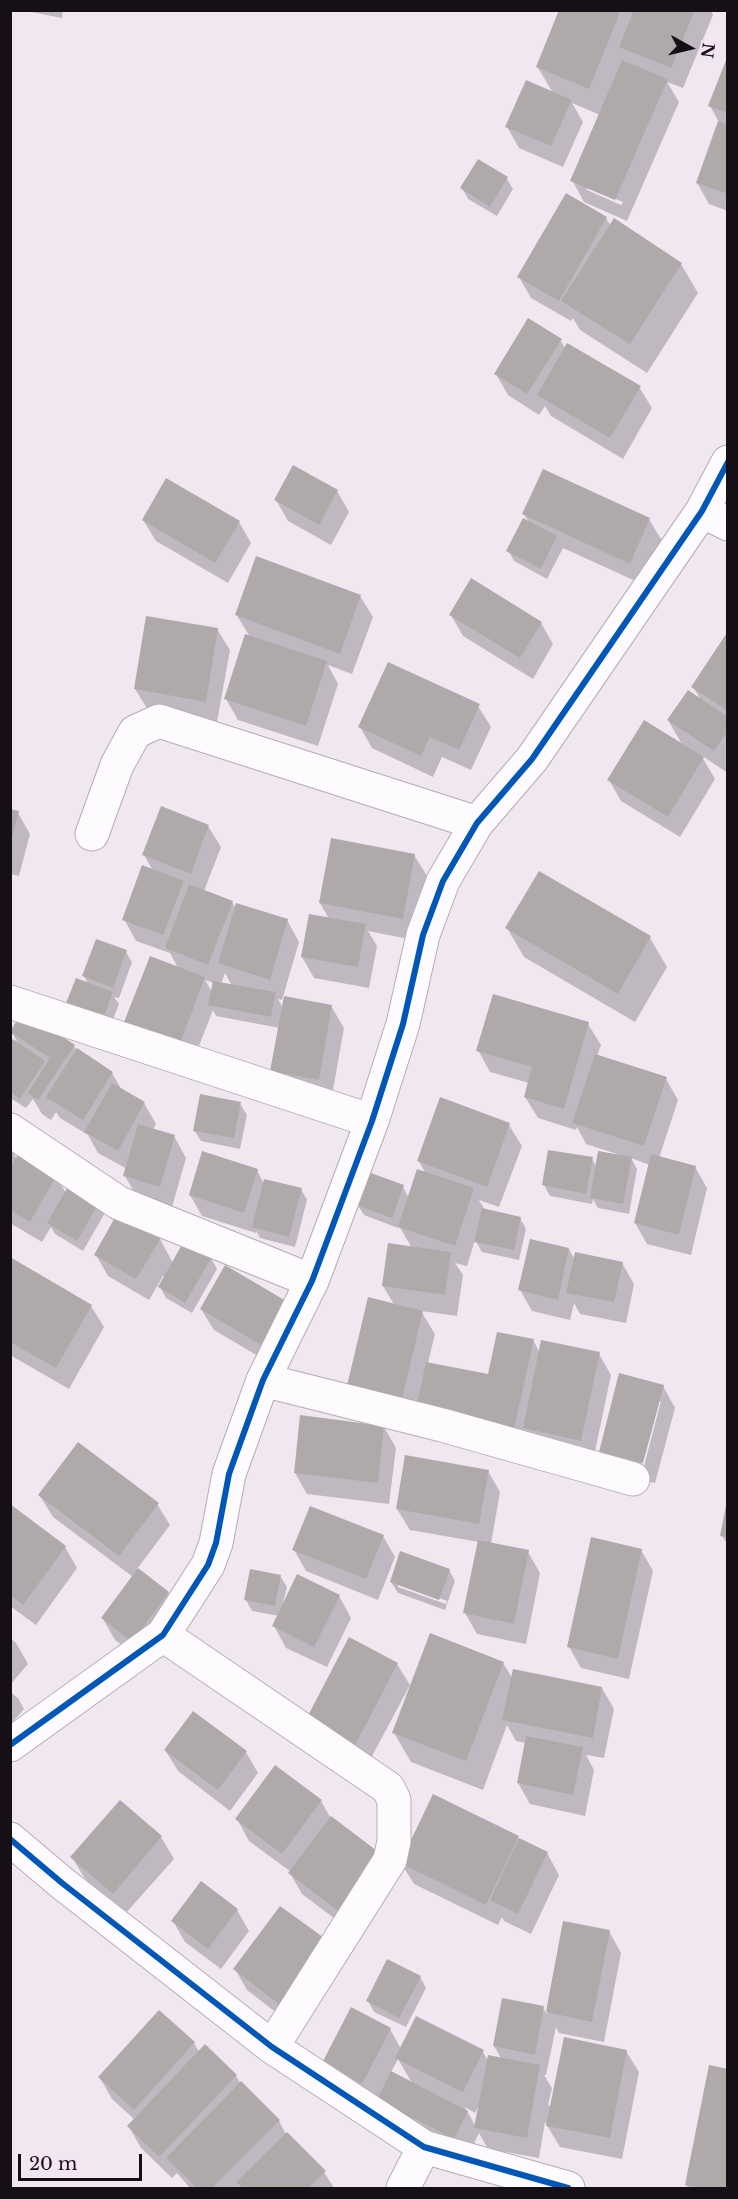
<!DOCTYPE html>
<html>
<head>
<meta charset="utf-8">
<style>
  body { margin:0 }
  #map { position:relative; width:738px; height:2199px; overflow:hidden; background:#f1e7f1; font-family:"Libre Baskerville",serif }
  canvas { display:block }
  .frame { position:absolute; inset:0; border:12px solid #161016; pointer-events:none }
  .north { position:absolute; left:660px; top:18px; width:60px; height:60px; -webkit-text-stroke:4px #f5e3f5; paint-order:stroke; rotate:98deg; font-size:16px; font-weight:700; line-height:24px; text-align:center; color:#161016 }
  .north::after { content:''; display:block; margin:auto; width:21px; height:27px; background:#161016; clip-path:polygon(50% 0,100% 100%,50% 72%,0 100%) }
  .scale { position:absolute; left:18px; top:2154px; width:124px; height:27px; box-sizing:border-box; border:3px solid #161016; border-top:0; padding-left:8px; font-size:18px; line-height:21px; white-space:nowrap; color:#161016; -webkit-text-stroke:4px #f5e3f5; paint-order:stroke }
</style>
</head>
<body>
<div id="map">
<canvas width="738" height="2199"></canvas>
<div class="frame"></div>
<div class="north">N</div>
<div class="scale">20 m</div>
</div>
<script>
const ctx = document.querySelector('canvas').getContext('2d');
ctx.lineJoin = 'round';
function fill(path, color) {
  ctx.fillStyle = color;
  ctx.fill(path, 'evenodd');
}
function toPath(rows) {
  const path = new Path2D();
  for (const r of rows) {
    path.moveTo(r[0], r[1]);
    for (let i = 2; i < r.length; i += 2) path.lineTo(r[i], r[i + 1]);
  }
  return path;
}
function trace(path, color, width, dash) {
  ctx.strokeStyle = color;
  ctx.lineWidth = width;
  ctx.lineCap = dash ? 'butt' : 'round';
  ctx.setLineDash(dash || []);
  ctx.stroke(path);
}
fill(toPath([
  [21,10,63,10,62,18],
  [560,10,711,10,713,15,683,88,667,82,679,102,627,221,584,202,572,180,600,115,572,103,583,122,563,167,519,148,507,127,553,93,537,66],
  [587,187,623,202,621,205,587,190],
  [728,58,728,211,709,204,697,183,719,122,710,106],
  [507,179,513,189,497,216,468,199,462,188],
  [606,218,611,226,681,264,698,293,647,373,580,330,573,318,571,321,531,298,519,277],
  [560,340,566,349,639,387,652,408,623,459,551,416,545,406,539,415,508,395,496,374],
  [543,471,649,519,662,541,642,584,563,548,547,579,514,561,508,550,529,523,524,514],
  [337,491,349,512,331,545,288,521,276,500],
  [143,520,239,522,251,543,228,583,156,541],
  [360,596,373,617,352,674,328,665,338,684,318,746,238,720,226,699,250,637,236,614],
  [451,615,541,623,553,644,533,679,463,636],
  [217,629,230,650,217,722,148,710,135,689],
  [728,634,728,770,726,772,701,755,715,779,680,837,621,801,609,780,683,746,668,720,701,700,693,687],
  [478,706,491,727,471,770,442,757,433,777,372,748,360,727],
  [10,810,18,813,30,834,19,876,10,874],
  [208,826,221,847,204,891,232,902,236,909,287,920,299,942,282,1000,278,999,283,1008,331,1006,344,1028,331,1101,272,1070,280,1028,216,1016,213,1010,192,1064,138,1043,178,968,170,953,136,941,124,919,153,871,144,855],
  [225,973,232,986,221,984],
  [205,980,214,983,212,992],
  [414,855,427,876,414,940,368,931,377,946,369,988,314,978,302,957,329,919,320,903],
  [507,928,650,938,667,967,635,1022,524,957],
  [126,952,132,962,119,998,114,997,119,1004,106,1037,88,984,84,976],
  [588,1024,601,1045,597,1056,666,1079,678,1100,659,1158,695,1167,707,1188,691,1255,647,1244,635,1223,650,1165,631,1158,637,1169,629,1214,598,1208,593,1199,592,1204,550,1196,544,1185,592,1159,597,1168,617,1154,586,1144,577,1127,576,1130,538,1118,525,1097,529,1083,490,1072,478,1050],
  [11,1031,74,1046,77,1051,112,1073,123,1092,144,1103,156,1124,153,1130,174,1136,186,1158,172,1207,137,1197,125,1176,127,1169,98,1153,88,1135,60,1118,56,1112,51,1120,42,1114,33,1099,26,1108,10,1098,10,1046,19,1045],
  [240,1104,247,1115,240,1149,201,1141,194,1130],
  [509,1125,522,1146,499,1207,479,1200,485,1210,520,1218,526,1229,519,1260,482,1252,475,1240,467,1266,455,1263,463,1275,457,1316,421,1311,435,1334,428,1363,489,1376,533,1340,540,1353,599,1354,611,1375,593,1461,360,1411,395,1306,383,1286,412,1248,399,1226,398,1228,364,1215,357,1204,403,1187,409,1198,426,1174,418,1160],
  [10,1147,17,1159,56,1176,66,1193,70,1185,105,1213,83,1251,55,1234,51,1227,42,1242,10,1223],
  [257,1170,264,1184,301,1189,307,1200,295,1247,260,1238,256,1231,256,1233,202,1216,190,1195],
  [160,1239,173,1263,211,1258,217,1269,192,1313,166,1298,160,1287,165,1278,163,1276,149,1300,108,1276,96,1255],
  [569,1249,575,1260,622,1263,634,1284,626,1323,580,1314,574,1303,570,1320,532,1311,520,1290],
  [10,1259,91,1306,104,1327,69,1389,10,1355],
  [201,1309,298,1323,273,1365,214,1330],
  [663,1386,675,1408,655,1483,613,1473,600,1451],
  [658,1401,661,1401,643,1470,640,1470],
  [384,1427,396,1448,389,1504,307,1494,295,1473],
  [488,1471,500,1492,491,1544,528,1552,540,1573,526,1644,477,1634,465,1613,479,1542,410,1530,397,1509],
  [40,1496,157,1504,170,1525,137,1569,168,1593,180,1614,145,1662,115,1640,103,1619,133,1577,53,1517],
  [10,1506,65,1547,77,1568,36,1625,10,1606],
  [728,1507,728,1545,722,1536],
  [383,1536,395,1557,378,1600,306,1571,294,1550],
  [641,1550,653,1571,629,1679,581,1668,569,1647],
  [449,1570,455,1581,445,1610,398,1593,391,1582],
  [398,1583,447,1601,446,1604,398,1587],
  [280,1576,287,1587,283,1603,339,1596,351,1618,327,1667,286,1648,274,1626,279,1616,252,1611,246,1600],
  [10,1638,16,1643,28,1664,10,1685],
  [503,1663,513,1679,602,1688,614,1709,604,1758,586,1755,594,1770,585,1816,530,1804,518,1783,526,1743,516,1741,507,1725,483,1790,411,1762,394,1733],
  [397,1664,410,1685,363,1773,316,1748],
  [10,1692,18,1698,24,1709,10,1725],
  [165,1750,246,1752,258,1773,230,1811,178,1771],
  [321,1801,330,1817,355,1934,302,1894,290,1873,291,1872,249,1841,237,1819],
  [120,1802,161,1837,174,1859,125,1914,85,1879,72,1857],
  [518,1837,519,1840,547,1853,559,1875,531,1934,504,1921,502,1917,498,1925,414,1884,401,1863],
  [237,1910,249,1931,221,1969,185,1942,173,1921],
  [565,1923,609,1931,621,1953,604,2042,559,2033,556,2027,546,2075,544,2075,552,2088,548,2105,551,2106,626,2051,639,2072,622,2159,560,2147,545,2122,539,2158,488,2149,479,2133,466,2160,324,2063,390,2029,401,2049,483,2052,488,2061,502,2060,494,2046,543,2008,547,2014],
  [398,2059,412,2083,391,2072],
  [480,2103,476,2127,465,2107,475,2113],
  [326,1941,291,2024,247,1990,235,1969],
  [420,1977,426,1988,406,2027,374,2012,368,2001],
  [194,2043,199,2052,205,2046,236,2076,241,2084,279,2121,286,2134,324,2172,334,2188,190,2188,177,2173,172,2178,141,2148,129,2127,135,2120,112,2099,100,2078],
  [728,2070,728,2188,689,2188,686,2185]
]), '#0003');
fill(toPath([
  [559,10,621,10,589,89,536,67],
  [634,10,695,10,671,68,619,47],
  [728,55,728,113,708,106],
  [622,60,668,79,615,200,570,181],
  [526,80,572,100,551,146,505,127],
  [718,121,728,124,728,194,696,183],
  [478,159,508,177,490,207,460,188],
  [566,193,607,217,559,301,517,277],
  [614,218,682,263,630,344,561,301],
  [528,318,562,339,527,394,494,374],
  [567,343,641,386,610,438,537,395],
  [293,465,338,490,319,525,274,500],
  [543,469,650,518,630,564,522,514],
  [166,478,240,521,215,563,142,520],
  [523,518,557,536,541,569,506,551],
  [256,556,361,595,340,654,235,615],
  [471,578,542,622,520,658,449,615],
  [146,616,218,628,206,702,134,689],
  [728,631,728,711,691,687],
  [245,634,327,661,306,726,224,699],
  [388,662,480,704,459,750,430,737,421,756,358,727],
  [688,690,728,717,728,731,714,751,667,720],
  [644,720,704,757,668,817,607,780],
  [161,806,209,825,191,874,142,855],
  [10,809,19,811,11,841,10,841],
  [331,838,415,854,403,919,319,903],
  [142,865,184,881,163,935,122,920],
  [539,871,651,936,618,994,505,928],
  [189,884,233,901,208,965,165,948],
  [236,903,288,919,270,980,218,963],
  [309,914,366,924,358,967,301,957],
  [96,939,127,950,113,988,82,976],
  [150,956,205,977,180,1044,124,1022],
  [76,978,113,992,100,1027,62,1013],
  [213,981,276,992,271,1017,208,1005],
  [493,994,589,1022,564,1109,524,1097,532,1067,476,1051],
  [284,996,332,1005,319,1080,270,1071],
  [23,1010,75,1045,38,1100,28,1093,50,1058,10,1032],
  [13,1039,45,1061,20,1099,10,1092,10,1043],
  [77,1048,113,1072,83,1120,46,1097],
  [595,1054,667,1077,644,1146,572,1123],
  [112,1083,145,1102,118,1151,84,1132],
  [200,1094,241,1102,234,1138,193,1131],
  [440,1097,510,1123,487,1187,417,1161],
  [138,1124,175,1135,160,1187,123,1176],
  [548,1150,593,1157,586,1194,542,1185],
  [202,1151,258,1169,244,1213,189,1195],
  [598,1151,632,1157,623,1204,590,1198],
  [19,1153,57,1175,30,1222,10,1210,10,1168],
  [651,1154,696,1166,679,1235,634,1223],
  [417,1169,474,1188,455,1246,398,1227],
  [368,1172,404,1185,392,1218,356,1205],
  [264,1179,302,1188,289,1237,252,1227],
  [70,1183,100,1201,77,1241,47,1223],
  [482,1208,521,1217,514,1250,474,1242],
  [118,1212,161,1238,136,1279,94,1255],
  [530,1239,569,1248,558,1300,518,1290],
  [184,1241,212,1257,185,1303,158,1287],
  [388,1243,451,1252,445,1295,382,1286],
  [575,1252,623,1262,614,1302,566,1293],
  [10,1257,92,1305,56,1368,10,1342],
  [225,1265,286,1301,261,1345,200,1309],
  [368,1297,423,1311,401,1403,346,1390],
  [497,1332,534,1339,513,1434,415,1413,426,1362,488,1374],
  [541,1340,600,1352,581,1441,523,1428],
  [619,1373,664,1385,643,1463,599,1452],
  [300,1415,384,1426,378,1483,294,1473],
  [78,1442,159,1503,119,1556,38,1495],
  [405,1455,489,1470,479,1524,396,1509],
  [10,1504,66,1546,23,1605,10,1595],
  [726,1505,728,1505,728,1537,720,1536],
  [310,1506,384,1535,366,1579,292,1550],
  [591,1537,642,1549,618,1659,567,1647],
  [478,1540,529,1550,514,1624,463,1613],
  [400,1551,450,1569,439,1600,390,1582],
  [138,1568,169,1592,132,1642,101,1618],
  [250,1569,281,1575,275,1606,244,1600],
  [297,1574,340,1595,314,1647,272,1626],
  [430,1633,504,1662,466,1761,392,1733],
  [349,1637,398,1663,351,1753,302,1727],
  [513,1669,602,1687,593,1738,502,1720],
  [193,1711,247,1751,218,1790,164,1750],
  [526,1736,583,1747,573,1795,517,1783],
  [275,1765,322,1800,282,1854,235,1819],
  [433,1794,519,1836,486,1905,400,1863],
  [120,1800,162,1836,113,1894,70,1857],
  [331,1816,385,1857,342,1914,288,1873],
  [519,1838,548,1852,518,1914,490,1900],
  [201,1881,238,1909,208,1949,171,1921],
  [280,1906,327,1940,279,2004,233,1969],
  [563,1921,610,1930,592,2022,546,2012],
  [387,1959,421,1976,399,2018,366,2001],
  [502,1998,544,2006,535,2055,493,2046],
  [351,2007,391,2028,362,2084,322,2063],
  [159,2010,195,2042,134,2110,98,2077],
  [416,2016,484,2050,463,2092,395,2058],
  [564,2037,627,2050,610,2138,546,2126],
  [205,2044,237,2075,159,2157,127,2126],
  [488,2055,540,2065,527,2138,474,2128],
  [709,2065,728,2069,728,2188,702,2188,685,2185],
  [391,2071,468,2111,454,2139,377,2100],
  [241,2081,280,2120,212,2188,197,2188,166,2158],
  [287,2132,326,2171,308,2188,243,2188,236,2182]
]), '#afa9aa');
const minor = toPath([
  [702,511,728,524],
  [92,834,117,765,135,732,159,721,477,823],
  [10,1002,372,1121],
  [10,1130,119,1203,312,1281],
  [263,1380,442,1425,633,1479],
  [163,1635,388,1788,394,1800,394,1841,390,1860,272,2047],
  [10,1745,163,1635,208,1565,216,1543,229,1474,263,1380,312,1281,372,1121,403,1024,423,935,443,881,477,823,532,759,702,511,728,462],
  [10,1839,62,1883,272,2047,424,2147,568,2188],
  [403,2188,424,2147]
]);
trace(minor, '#b4adb4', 35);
trace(minor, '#fdfbfd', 33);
trace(toPath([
  [10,1745,163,1635,208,1565,216,1543,229,1474,263,1380,312,1281,372,1121,403,1024,423,935,443,881,477,823,532,759,702,511,728,462],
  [10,1839,62,1883,272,2047,424,2147,568,2188]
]), '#0057b8', 6);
</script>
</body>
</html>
